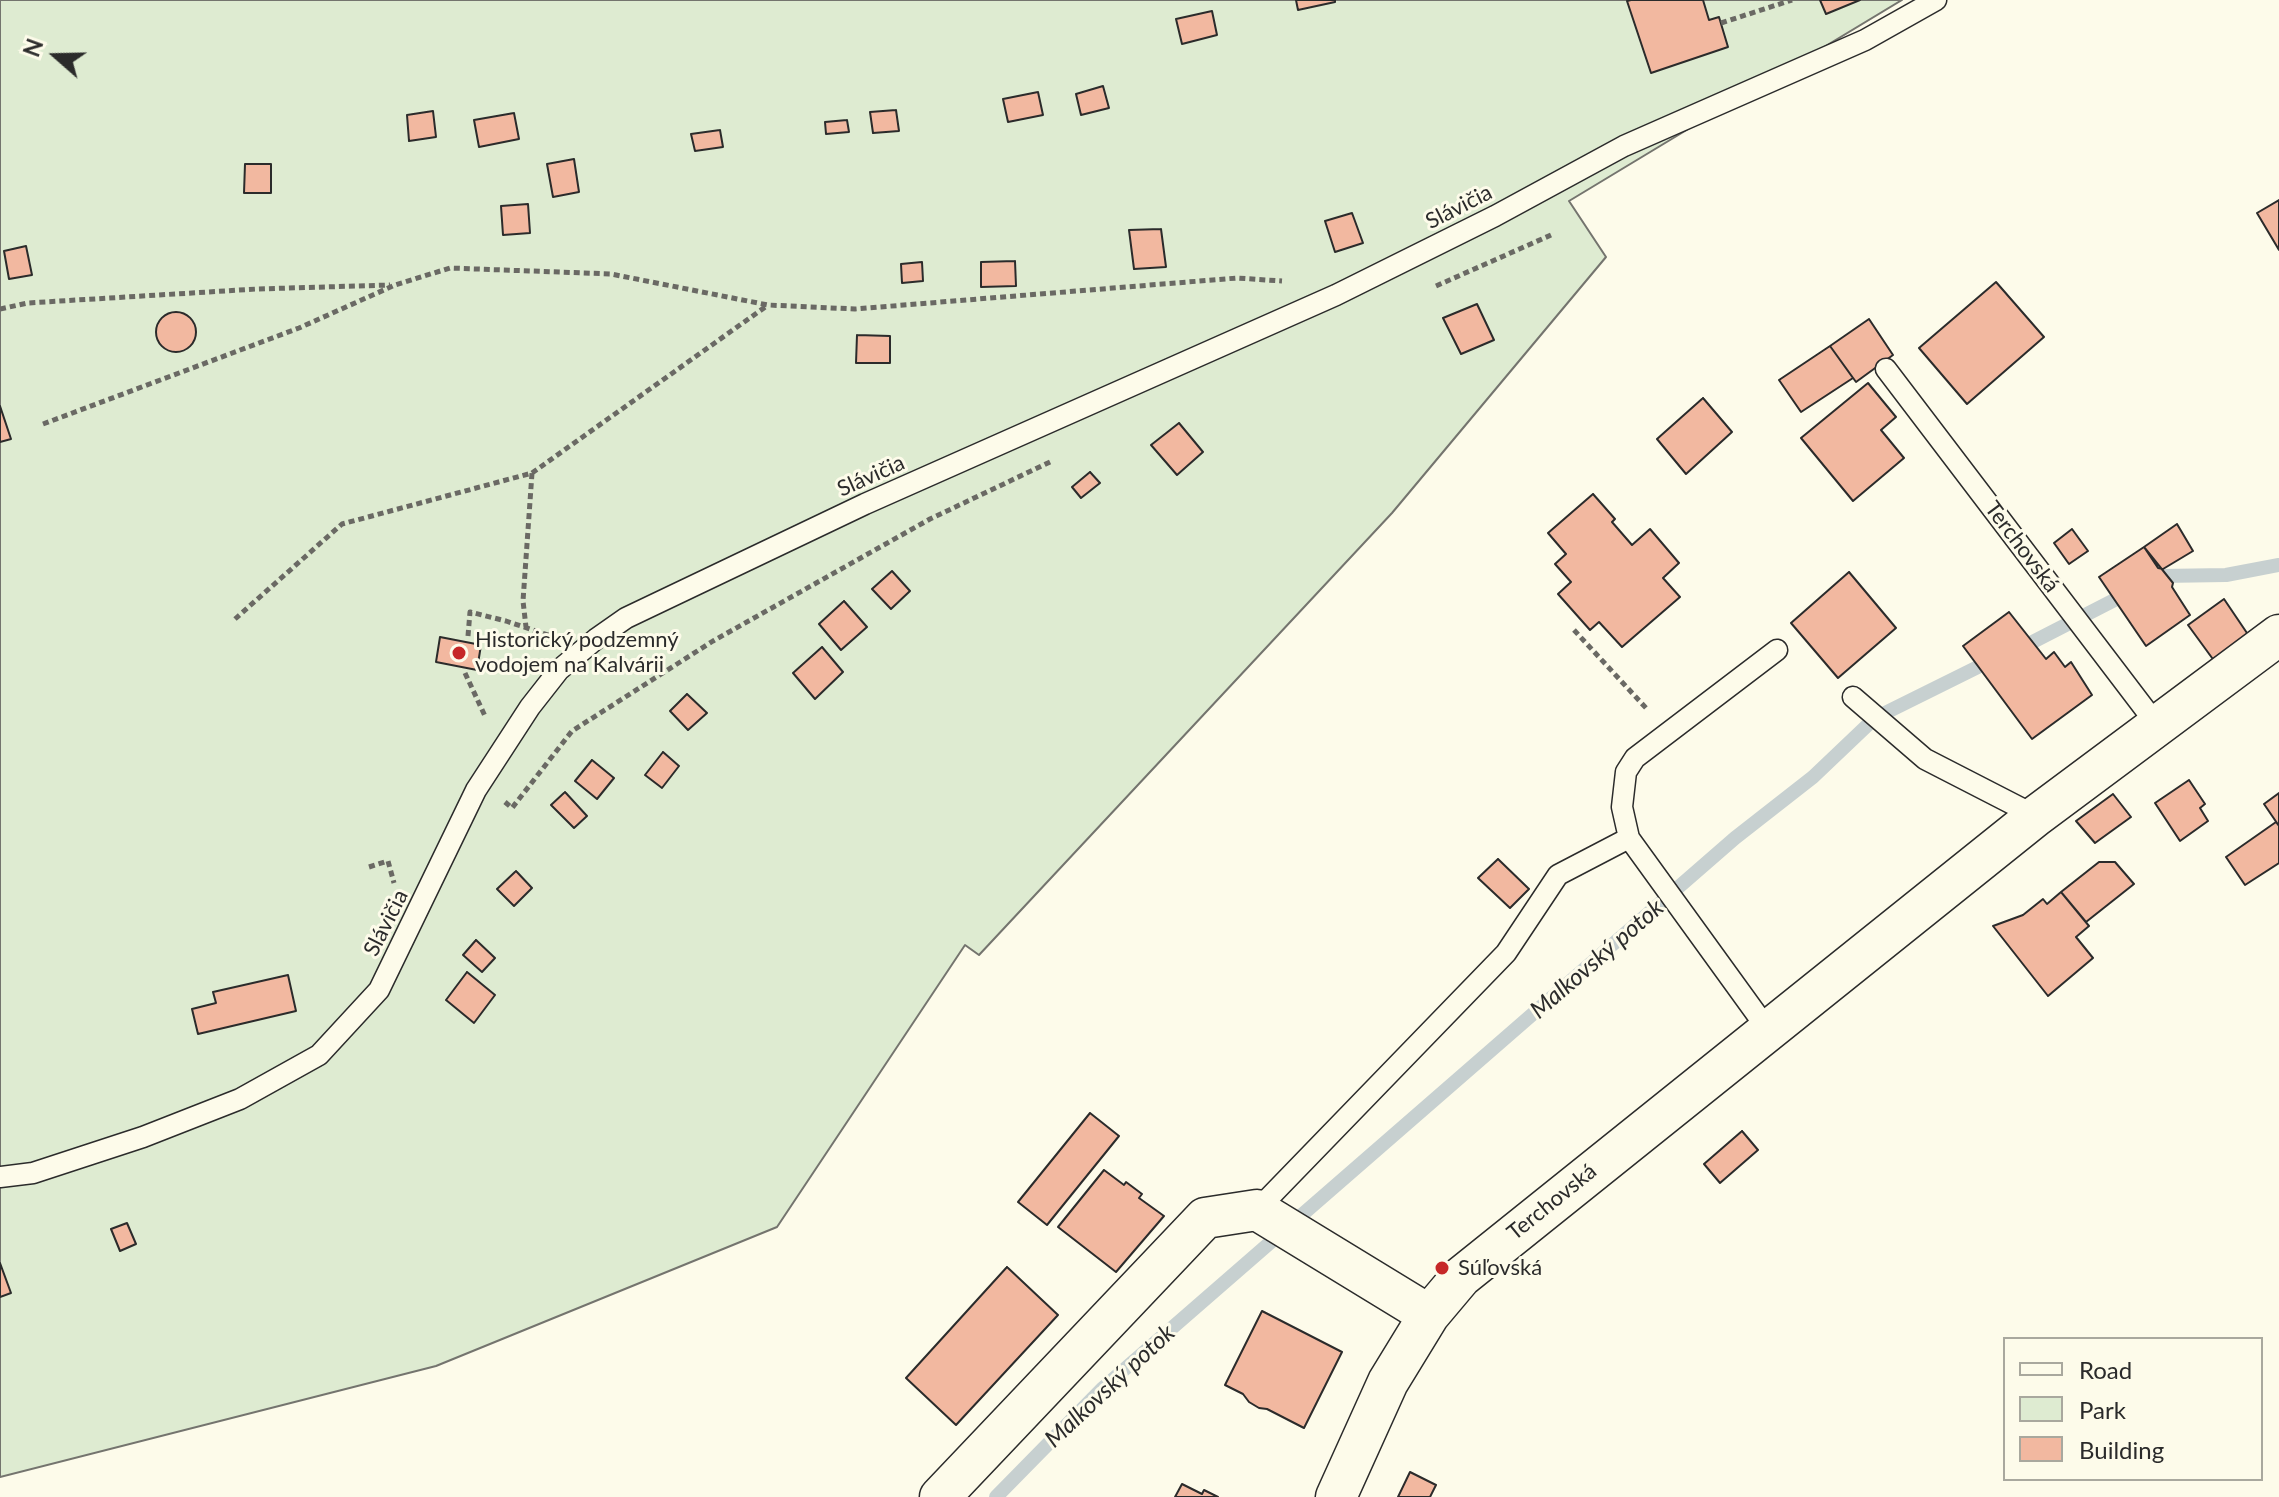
<!DOCTYPE html>
<html>
<head>
<meta charset="utf-8">
<style>
  body { margin:0 }
  #map { position:relative; width:2279px; height:1497px; overflow:hidden; background:#fdfbea; font-family:Lato,sans-serif }
  canvas { display:block }
  .legend { position:absolute; left:2003px; top:1337px; width:260px; height:144px; box-sizing:border-box; background:#fdfbea; border:2px solid #a9a89e; margin:0; padding:10px 14px; list-style:none; font-size:24px; color:#2b2b2b }
  .legend li { display:flex; align-items:center; gap:16px; height:40px }
  .legend b { width:40px; border:2px solid #a9a89e }
  .north { position:absolute; left:16px; top:16px; width:80px; height:80px; -webkit-text-stroke:6px #fdfbea; paint-order:stroke; rotate:290deg; font-size:22px; font-weight:700; line-height:32px; text-align:center; color:#2b2b2b }
  .north::after { content:''; display:block; margin:auto; width:28px; height:36px; background:#2b2b2b; clip-path:polygon(50% 0,100% 100%,50% 72%,0 100%) }
</style>
</head>
<body>
<div id="map">
<canvas width="2279" height="1497"></canvas>
<ul class="legend">
<li><b style="height:10px;background:#fdfbea"></b>Road</li>
<li><b style="height:22px;background:#deebd1"></b>Park</li>
<li><b style="height:22px;background:#f2b8a0"></b>Building</li>
</ul>
<div class="north">N</div>
</div>
<script>
const ctx = document.querySelector('canvas').getContext('2d');
ctx.lineJoin = 'round';
function fill(path, color) {
  ctx.fillStyle = color;
  ctx.fill(path, 'evenodd');
}
function toPath(rows) {
  const path = new Path2D();
  for (const r of rows) {
    if (r.length === 3) {
      path.moveTo(r[0] + r[2], r[1]);
      path.arc(r[0], r[1], r[2], 0, 2 * Math.PI);
      continue;
    }
    path.moveTo(r[0], r[1]);
    for (let i = 2; i < r.length; i += 2) path.lineTo(r[i], r[i + 1]);
  }
  return path;
}
function trace(path, color, width, dash) {
  ctx.strokeStyle = color;
  ctx.lineWidth = width;
  ctx.lineCap = dash ? 'butt' : 'round';
  ctx.setLineDash(dash || []);
  ctx.stroke(path);
}
function label(font, color, halo, rows, align = 'center') {
  ctx.font = font + ' Lato,sans-serif';
  ctx.lineWidth = 6;
  ctx.setLineDash([]);
  ctx.textBaseline = 'middle';
  ctx.strokeStyle = halo;
  ctx.fillStyle = color;
  for (const [text, x, y, turn = 0] of rows) {
    ctx.save();
    ctx.translate(x, y);
    ctx.rotate((+turn || 0) * Math.PI / 180);
    ctx.textAlign = isNaN(turn) ? turn : align;
    if (halo) ctx.strokeText(text, 0, 0);
    ctx.fillText(text, 0, 0);
    ctx.restore();
  }
}
const green = toPath([
  [0,0,1902,0,1569,201,1606,257,1392,513,979,955,965,945,777,1227,436,1366,0,1477,0,0]
]);
fill(green, '#deebd1');
trace(green, '#74746e', 2);
trace(toPath([
  [2152,580,2161,576,2226,575,2279,565],
  [2017,650,2130,592],
  [996,1497,1103,1388,1735,838,1813,777,1875,718,1994,659]
]), '#c7d0d0', 14);
const building = toPath([
  [1296,0,1335,0,1335,2,1298,10,1296,0],
  [1631,0,1703,0,1709,20,1719,17,1728,47,1651,73,1627,1,1631,0],
  [1820,0,1860,0,1826,14,1820,0],
  [1212,11,1217,35,1182,44,1176,19,1212,11],
  [1103,86,1109,108,1081,115,1076,94,1103,86],
  [1038,92,1043,115,1008,122,1003,99,1038,92],
  [896,110,899,131,873,133,870,112,896,110],
  [433,111,436,137,409,141,407,115,433,111],
  [514,113,519,139,479,147,474,120,514,113],
  [847,120,849,132,826,134,825,122,847,120],
  [720,130,723,147,695,151,691,134,720,130],
  [574,159,579,192,553,197,547,164,574,159],
  [245,164,271,164,271,193,244,193,245,164],
  [2279,200,2279,250,2257,213,2279,200],
  [528,204,530,233,503,235,501,206,528,204],
  [1352,213,1363,243,1335,252,1325,221,1352,213],
  [1161,229,1166,267,1134,269,1129,230,1161,229],
  [26,246,32,275,9,279,4,251,26,246],
  [1015,261,1016,286,981,287,981,262,1015,261],
  [922,262,923,281,902,283,901,264,922,262],
  [1996,282,2044,337,1967,404,1919,348,1996,282],
  [1477,304,1494,340,1461,354,1443,318,1477,304],
  [176,332,20],
  [1869,319,1893,355,1856,382,1830,346,1869,319],
  [857,335,890,336,890,363,856,363,857,335],
  [1830,346,1853,378,1801,412,1779,380,1830,346],
  [1868,383,1896,417,1881,430,1904,458,1853,501,1801,438,1868,383],
  [1703,398,1732,432,1686,474,1657,439,1703,398],
  [0,406,11,439,0,442,0,406],
  [1179,423,1203,452,1177,475,1151,445,1179,423],
  [1090,472,1100,483,1081,498,1072,487,1090,472],
  [1593,494,1615,519,1612,522,1632,545,1650,529,1679,563,1663,578,1680,597,1622,647,1599,622,1590,630,1558,594,1571,582,1555,564,1566,554,1548,533,1593,494],
  [2177,524,2193,551,2163,569,2158,568,2144,547,2177,524],
  [2072,529,2088,551,2069,564,2054,543,2072,529],
  [2144,547,2173,583,2172,587,2190,615,2146,646,2099,577,2144,547],
  [892,571,910,591,891,609,872,589,892,571],
  [1849,572,1896,628,1838,678,1791,623,1849,572],
  [2224,599,2249,636,2215,662,2188,625,2224,599],
  [844,601,867,627,841,650,819,624,844,601],
  [2009,612,2046,659,2054,652,2065,667,2071,662,2092,695,2032,739,1963,646,2009,612],
  [440,637,481,645,477,670,436,662,440,637],
  [822,647,843,672,815,699,793,673,822,647],
  [687,694,707,713,688,730,670,711,687,694],
  [663,752,679,766,662,788,645,775,663,752],
  [592,760,614,778,597,799,575,781,592,760],
  [2189,780,2205,804,2200,808,2208,821,2180,841,2155,803,2189,780],
  [565,792,587,816,574,828,551,805,565,792],
  [2279,793,2279,826,2264,804,2279,793],
  [2113,794,2131,817,2095,843,2076,821,2113,794],
  [2276,822,2279,826,2279,863,2245,885,2226,857,2276,822],
  [1498,859,1529,889,1510,908,1478,878,1498,859],
  [2099,862,2115,862,2134,884,2086,922,2061,892,2099,862],
  [516,871,532,888,514,906,497,889,516,871],
  [2061,892,2089,926,2076,937,2093,958,2048,996,1993,926,2023,915,2043,899,2047,904,2061,892],
  [476,940,495,958,482,972,463,955,476,940],
  [467,972,495,995,474,1023,446,1000,467,972],
  [288,975,296,1011,198,1034,192,1009,216,1003,213,992,288,975],
  [1090,1113,1119,1136,1047,1225,1018,1202,1090,1113],
  [1742,1131,1758,1150,1720,1183,1704,1164,1742,1131],
  [1104,1170,1124,1185,1126,1182,1142,1194,1139,1198,1164,1216,1116,1272,1058,1227,1104,1170],
  [127,1223,136,1244,120,1251,111,1229,127,1223],
  [0,1263,11,1293,0,1297,0,1263],
  [1007,1267,1058,1315,956,1425,906,1378,1007,1267],
  [1262,1311,1342,1352,1304,1428,1267,1409,1259,1408,1249,1402,1243,1394,1225,1385,1262,1311],
  [1410,1472,1436,1485,1430,1497,1398,1497,1410,1472],
  [1182,1484,1202,1494,1204,1490,1218,1497,1175,1497,1182,1484]
]);
fill(building, '#f2b8a0');
trace(building, '#2b2b2b', 2);
const lane = toPath([
  [1886,369,2157,725],
  [1853,697,1925,759,2036,816],
  [1768,1030,1629,838,1622,807,1626,772,1635,758,1777,650],
  [0,1177,33,1173,143,1137,240,1099,319,1055,379,990,476,790,530,707,559,670,596,639,626,618,865,504,1336,295,1495,216,1624,146,1865,40,1936,0],
  [1257,1210,1506,953,1558,875,1629,838]
]);
const street = toPath([
  [940,1497,1205,1218,1257,1210,1429,1315],
  [1336,1497,1388,1382,1429,1315,1461,1277,2036,816,2279,635]
]);
trace(lane, '#2b2b2b', 23);
trace(street, '#2b2b2b', 43);
trace(toPath([
  [1721,23,1792,0],
  [1436,286,1551,235],
  [0,309,28,303,257,289,390,285],
  [43,424,299,328,395,285,450,268,611,274,768,305,855,309,1237,278,1282,281],
  [532,473,768,305],
  [235,619,342,524,532,473,523,601,526,627],
  [1574,630,1646,708],
  [468,636,470,612,506,621,551,636],
  [465,673,485,716],
  [505,802,512,808,572,731,713,641,930,519,1052,461],
  [369,867,388,861,394,883]
]), '#6a6964', 5, [6, 4]);
trace(lane, '#fdfbea', 20);
trace(street, '#fdfbea', 40);
for (const [x, y, r, color] of [
  [459,653,8,"#c62828"],
  [1442,1268,8,"#c62828"]
]) {
  const dot = new Path2D();
  dot.arc(x, y, r, 0, 2 * Math.PI);
  ctx.fillStyle = color;
  ctx.fill(dot);
  trace(dot, '#fdfbea', 3);
}
label('22px', '#2b2b2b', '#fdfbea', [
  ["Slávičia",1459,207,-27],
  ["Slávičia",871,476,-24],
  ["Terchovská",2022,547,53],
  ["Slávičia",386,923,-63],
  ["Terchovská",1552,1202,-39]
]);
label('22px', '#2b2b2b', '#fdfbea', [
  ["Historický podzemný",475,640],
  ["vodojem na Kalvárii",475,665],
  ["Súľovská",1458,1268]
], 'left');
label('italic 24px', '#2b2b2b', '#fdfbea', [
  ["Malkovský potok",1597,959,-41],
  ["Malkovský potok",1110,1386,-43]
]);
</script>
</body>
</html>
